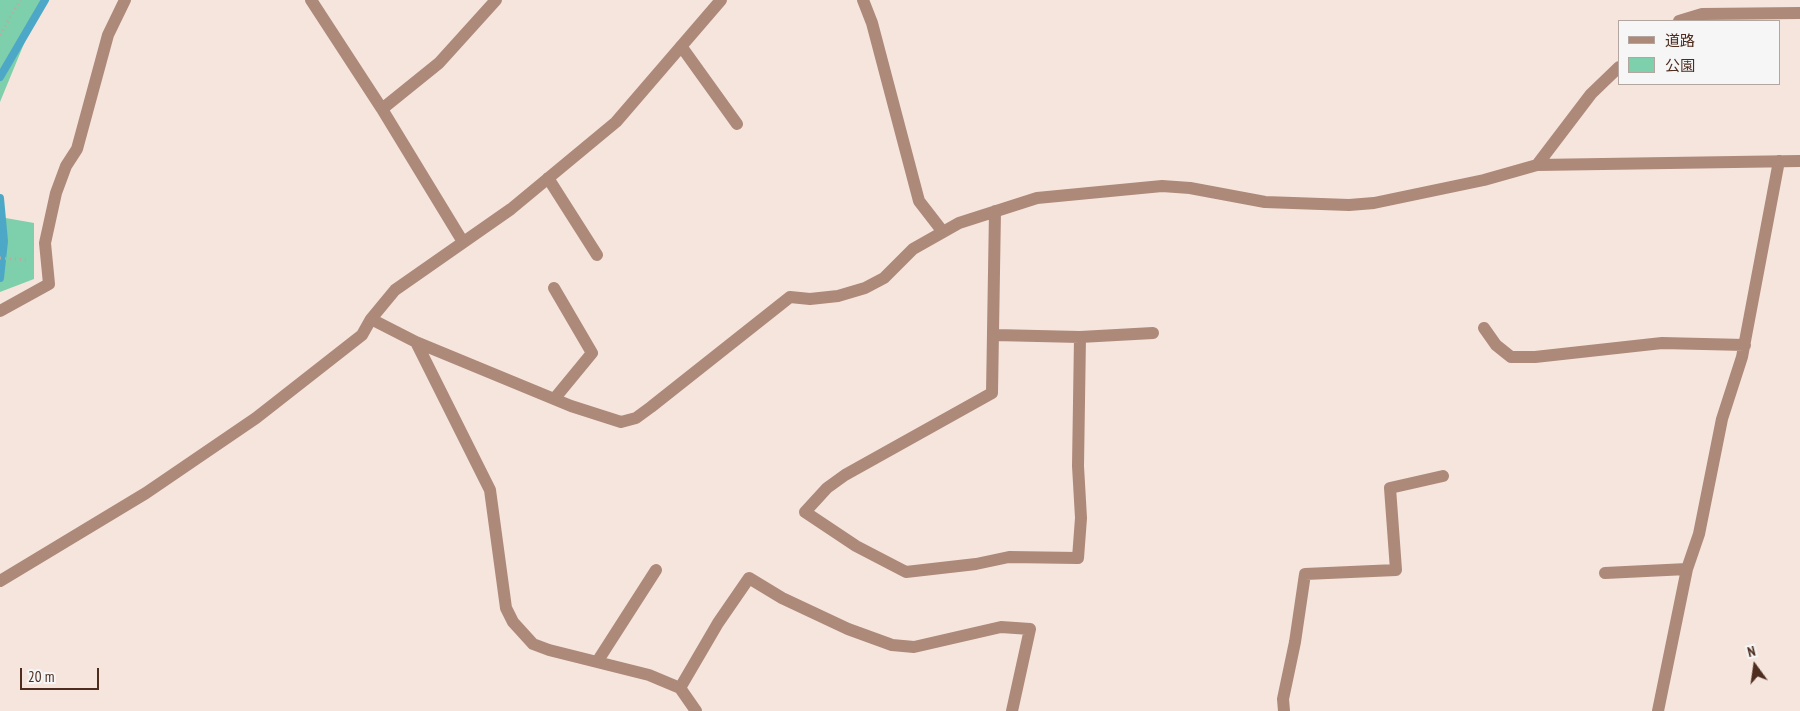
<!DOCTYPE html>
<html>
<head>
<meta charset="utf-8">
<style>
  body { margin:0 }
  #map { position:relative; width:1800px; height:711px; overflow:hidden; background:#f6e5dd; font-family:"PT Sans Narrow","Noto Sans JP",sans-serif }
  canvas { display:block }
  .legend { position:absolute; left:1618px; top:20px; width:162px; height:65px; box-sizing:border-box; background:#f6f6f6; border:1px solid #b3a6a0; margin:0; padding:6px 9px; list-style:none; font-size:15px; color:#4e2d1f }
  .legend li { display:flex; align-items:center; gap:10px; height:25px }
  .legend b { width:25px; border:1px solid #b3a6a0 }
  .north { position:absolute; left:1730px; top:641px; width:50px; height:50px; -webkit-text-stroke:4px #f6f6f6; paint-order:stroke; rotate:346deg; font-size:14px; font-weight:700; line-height:20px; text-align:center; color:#4e2d1f }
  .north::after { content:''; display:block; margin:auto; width:18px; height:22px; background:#4e2d1f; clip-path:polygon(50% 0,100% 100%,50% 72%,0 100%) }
  .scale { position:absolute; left:20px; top:668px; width:79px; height:22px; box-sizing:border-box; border:2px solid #4e2d1f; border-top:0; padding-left:6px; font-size:15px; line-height:18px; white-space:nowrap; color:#4e2d1f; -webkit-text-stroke:4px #f6f6f6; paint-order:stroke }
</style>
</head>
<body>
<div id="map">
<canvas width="1800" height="711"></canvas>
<ul class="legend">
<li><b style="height:6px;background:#ad897a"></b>道路</li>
<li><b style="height:14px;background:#7ecfab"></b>公園</li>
</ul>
<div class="north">N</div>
<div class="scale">20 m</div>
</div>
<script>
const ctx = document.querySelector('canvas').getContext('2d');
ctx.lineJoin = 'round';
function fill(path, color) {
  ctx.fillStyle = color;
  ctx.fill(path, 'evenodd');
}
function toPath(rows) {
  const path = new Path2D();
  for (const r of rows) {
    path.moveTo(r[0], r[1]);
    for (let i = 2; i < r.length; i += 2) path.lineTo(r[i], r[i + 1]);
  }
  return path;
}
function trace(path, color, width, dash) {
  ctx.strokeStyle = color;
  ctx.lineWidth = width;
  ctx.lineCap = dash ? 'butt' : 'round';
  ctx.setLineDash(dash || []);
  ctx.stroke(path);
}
fill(toPath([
  [0,0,42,0,0,102],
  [0,217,34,223,34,279,0,292]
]), '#7ecfab');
trace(toPath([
  [0,77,45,0],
  [0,198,4,241,0,278]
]), '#4da8c7', 8);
trace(toPath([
  [0,35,20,0],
  [0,258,28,260]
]), '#bea89e', 3, [1, 4]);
trace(toPath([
  [311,0,382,109,463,242],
  [863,0,872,23,919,201,943,232],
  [1679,21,1702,14,1800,13],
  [681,46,737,124],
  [382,109,439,63,496,0],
  [1537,165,1591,94,1619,67],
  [548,178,597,255],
  [995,211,992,393,845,475,827,488,805,512,856,546,906,572,976,564,1009,557,1078,558,1081,518,1078,466,1080,337,995,335],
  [554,288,592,353,555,398],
  [0,311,49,284,45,243,56,193,66,166,77,149,108,35,125,0],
  [371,319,416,342,571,406,621,422,636,418,651,407,790,297,810,299,838,296,865,288,884,278,913,249,959,223,1037,198,1162,186,1190,188,1265,202,1349,205,1374,203,1484,180,1537,165,1800,161],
  [1484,328,1496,345,1511,357,1535,357,1662,343,1745,345],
  [1080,337,1153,333],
  [416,342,490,490,506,608,513,622,533,644,549,650,649,675,680,688,696,711],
  [1605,573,1687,569],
  [0,581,146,493,256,418,362,335,371,319,395,290,511,209,616,122,721,0],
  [597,662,656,570],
  [680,688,718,623,749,578,782,598,848,629,892,645,914,647,1001,627,1030,629,1012,711],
  [1284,711,1283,699,1295,642,1305,574,1396,570,1390,488,1443,476],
  [1658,711,1687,569,1699,534,1722,419,1742,357,1779,161]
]), '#ad897a', 12);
</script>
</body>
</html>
